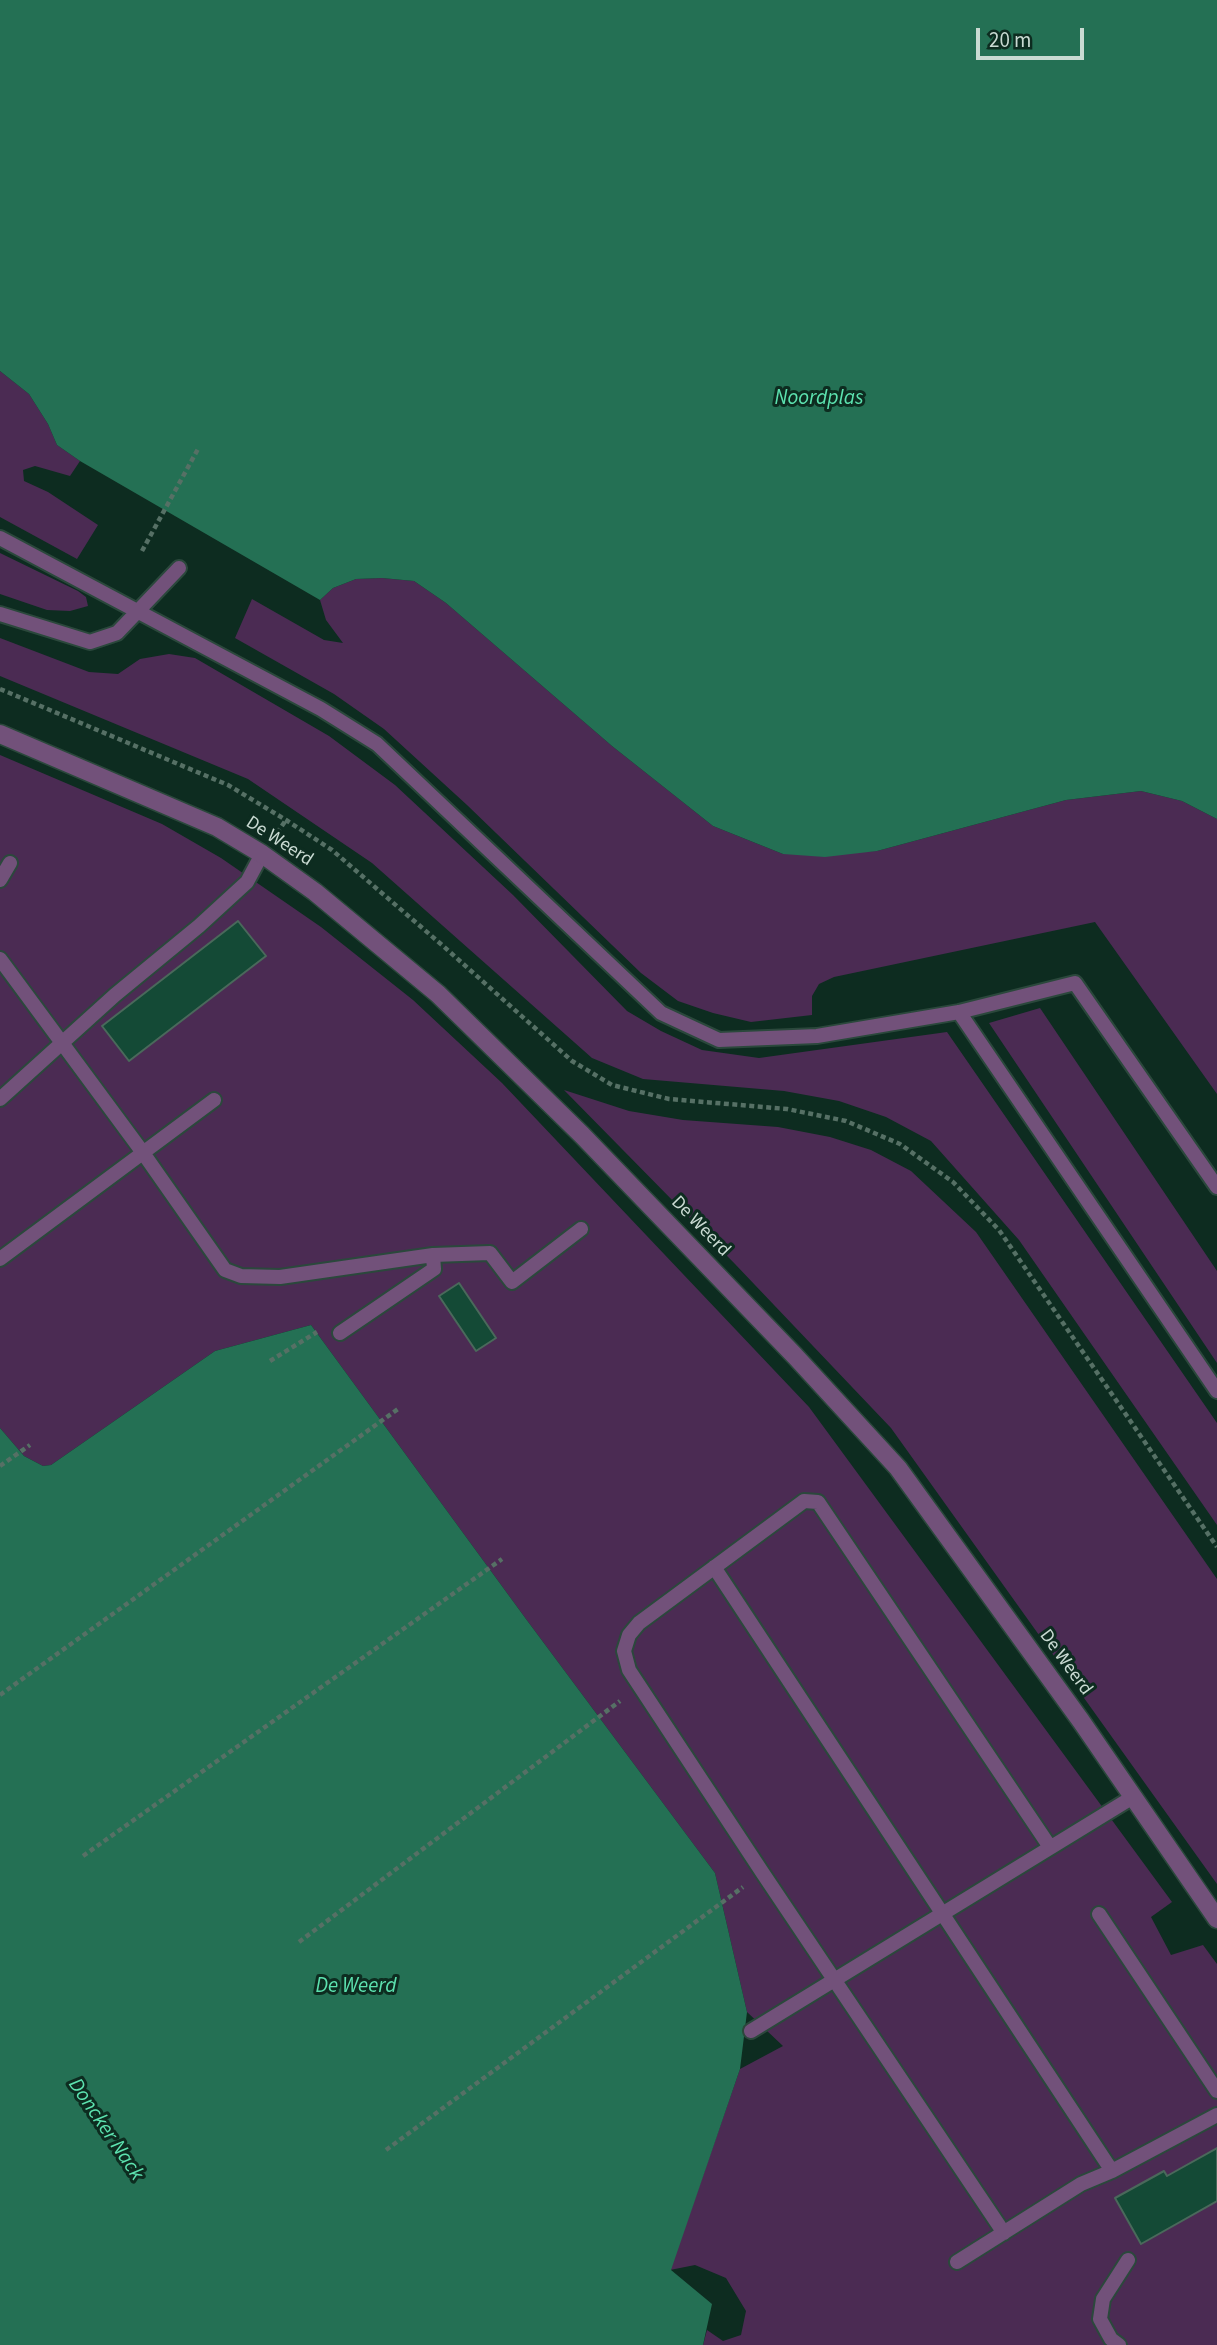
<!DOCTYPE html>
<html>
<head>
<meta charset="utf-8">
<style>
  body { margin:0 }
  #map { position:relative; width:1217px; height:2345px; overflow:hidden; background:#0d2c20; font-family:"Source Sans 3",sans-serif }
  canvas { display:block }
  .scale { position:absolute; left:976px; top:28px; width:108px; height:32px; box-sizing:border-box; border:4px solid #c9dad2; border-top:0; padding-left:9px; font-size:21px; line-height:24px; white-space:nowrap; color:#c9dad2; -webkit-text-stroke:5px #0d2c20; paint-order:stroke }
</style>
</head>
<body>
<div id="map">
<canvas width="1217" height="2345"></canvas>
<div class="scale">20 m</div>
</div>
<script>
const ctx = document.querySelector('canvas').getContext('2d');
ctx.lineJoin = 'round';
function fill(path, color) {
  ctx.fillStyle = color;
  ctx.fill(path, 'evenodd');
}
function toPath(rows) {
  const path = new Path2D();
  for (const r of rows) {
    path.moveTo(r[0], r[1]);
    for (let i = 2; i < r.length; i += 2) path.lineTo(r[i], r[i + 1]);
  }
  return path;
}
function trace(path, color, width, dash) {
  ctx.strokeStyle = color;
  ctx.lineWidth = width;
  ctx.lineCap = dash ? 'butt' : 'round';
  ctx.setLineDash(dash || []);
  ctx.stroke(path);
}
function label(font, color, halo, rows, align = 'center') {
  ctx.font = font + ' "Source Sans 3",sans-serif';
  ctx.lineWidth = 6;
  ctx.setLineDash([]);
  ctx.textBaseline = 'middle';
  ctx.strokeStyle = halo;
  ctx.fillStyle = color;
  for (const [text, x, y, turn = 0] of rows) {
    ctx.save();
    ctx.translate(x, y);
    ctx.rotate((+turn || 0) * Math.PI / 180);
    ctx.textAlign = isNaN(turn) ? turn : align;
    if (halo) ctx.strokeText(text, 0, 0);
    ctx.fillText(text, 0, 0);
    ctx.restore();
  }
}
fill(toPath([
  [0,371,29,394,48,424,57,445,80,461,70,476,35,466,23,470,24,481,48,492,98,525,77,559,0,517],
  [0,553,78,591,86,597,88,606,70,611,47,610,0,594],
  [382,578,414,581,446,603,612,746,713,826,783,854,877,851,1066,800,1141,791,1182,801,1217,819,1217,1094,1095,922,834,977,819,984,812,996,812,1015,751,1022,713,1013,678,1001,641,973,467,805,384,729,334,694,235,638,252,599,324,640,343,643,326,620,320,600,333,588,356,579],
  [0,638,89,672,118,674,140,659,169,654,195,658,329,736,395,785,513,895,627,1011,661,1031,702,1050,759,1058,947,1032,1217,1423,1217,1525,1019,1240,931,1141,886,1117,839,1101,784,1091,643,1079,592,1058,372,863,248,779,0,676],
  [0,755,162,824,221,858,321,927,413,1000,502,1083,809,1407,1172,1902,1151,1917,1171,1955,1203,1945,1217,1964,1217,2345,703,2345,707,2330,723,2341,741,2335,746,2311,726,2278,695,2265,670,2270,740,2069,783,2046,747,2012,715,1873,526,1619,311,1325,215,1351,51,1465,43,1466,24,1456,0,1428],
  [1040,1008,1217,1271,1217,1363,989,1023],
  [564,1090,629,1111,683,1120,778,1127,830,1137,871,1150,911,1171,976,1232,1217,1579,1217,1884,891,1428,735,1264]
]), '#4b2b53');
fill(toPath([
  [0,0,1217,0,1217,819,1182,801,1141,791,1066,800,877,851,825,857,783,854,713,826,612,746,446,603,414,581,382,578,356,579,333,588,320,600,80,461,57,445,48,424,29,394,0,371],
  [311,1325,526,1619,715,1873,747,2012,740,2069,671,2270,712,2304,703,2345,0,2345,0,1428,24,1456,43,1466,51,1465,215,1351]
]), '#247054');
const building = toPath([
  [238,921,266,956,129,1061,102,1026,238,921],
  [459,1283,496,1338,476,1351,439,1296,459,1283],
  [1217,2148,1217,2201,1141,2244,1115,2198,1164,2171,1167,2176,1217,2148]
]);
fill(building, '#144a36');
trace(building, '#4a695b', 2);
const service = toPath([
  [0,538,321,709,377,744,661,1013,719,1040,817,1036,959,1012,1075,983,1217,1187],
  [0,614,90,642,117,633,179,568],
  [0,880,10,863],
  [0,959,141,1150,225,1270,241,1276,280,1277,433,1255,490,1253,512,1282,581,1229],
  [959,1012,1217,1391],
  [0,1099,115,995,199,926,247,882,262,854],
  [0,1259,214,1100],
  [340,1333,434,1269,433,1255],
  [714,1567,1112,2171],
  [1099,1914,1217,2091],
  [751,2031,1133,1797],
  [1004,2233,762,1872,629,1670,624,1651,629,1635,639,1623,804,1501,818,1502,1050,1847],
  [957,2262,1081,2184,1112,2171,1217,2115],
  [1119,2345,1111,2339,1100,2319,1103,2299,1128,2260]
]);
const minor = toPath([
  [0,734,217,827,262,854,315,892,438,994,582,1135,795,1356,898,1468,1081,1721,1217,1919]
]);
trace(service, '#2b483c', 18);
trace(minor, '#2b483c', 21);
trace(toPath([
  [142,551,198,449],
  [0,689,228,785,286,820,332,850,442,945,572,1061,612,1085,669,1099,787,1109,846,1121,900,1144,953,1182,999,1230,1217,1547],
  [277,833,286,820],
  [270,1361,317,1332],
  [0,1466,30,1445],
  [0,1695,398,1409],
  [83,1856,502,1559],
  [299,1942,620,1701],
  [386,2150,743,1887]
]), '#567065', 4.5, [5, 3.5]);
trace(service, '#72517a', 14);
trace(minor, '#72517a', 18);
label('19px', '#c9dad2', '#0d2c20', [
  ["De Weerd",279,842,33],
  ["De Weerd",700,1227,46],
  ["De Weerd",1065,1663,54]
]);
label('italic 21px', '#5ce2af', '#0d2c20', [
  ["Noordplas",819,399],
  ["De Weerd",356,1987],
  ["Doncker Nack",105,2130,56]
]);
</script>
</body>
</html>
